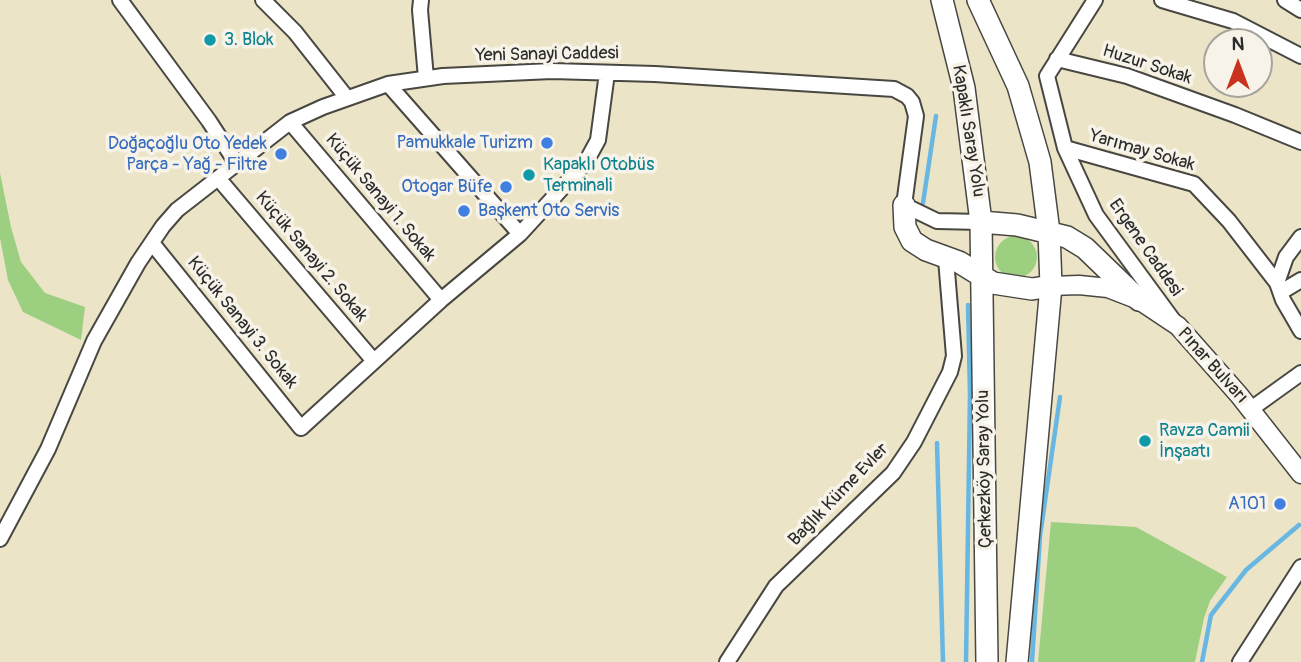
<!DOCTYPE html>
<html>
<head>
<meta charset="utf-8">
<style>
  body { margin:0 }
  #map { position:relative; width:1301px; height:662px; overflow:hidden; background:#ece4c6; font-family:Pangolin,sans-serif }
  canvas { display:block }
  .north { position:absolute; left:1203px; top:28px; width:70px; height:70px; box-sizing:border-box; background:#f7f3e8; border:2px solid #a5a39c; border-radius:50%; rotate:0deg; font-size:19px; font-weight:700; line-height:28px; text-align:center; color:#2b2b2b }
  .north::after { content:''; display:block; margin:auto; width:24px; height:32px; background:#c8321e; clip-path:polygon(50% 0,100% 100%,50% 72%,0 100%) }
</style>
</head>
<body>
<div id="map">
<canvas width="1301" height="662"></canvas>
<div class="north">N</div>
</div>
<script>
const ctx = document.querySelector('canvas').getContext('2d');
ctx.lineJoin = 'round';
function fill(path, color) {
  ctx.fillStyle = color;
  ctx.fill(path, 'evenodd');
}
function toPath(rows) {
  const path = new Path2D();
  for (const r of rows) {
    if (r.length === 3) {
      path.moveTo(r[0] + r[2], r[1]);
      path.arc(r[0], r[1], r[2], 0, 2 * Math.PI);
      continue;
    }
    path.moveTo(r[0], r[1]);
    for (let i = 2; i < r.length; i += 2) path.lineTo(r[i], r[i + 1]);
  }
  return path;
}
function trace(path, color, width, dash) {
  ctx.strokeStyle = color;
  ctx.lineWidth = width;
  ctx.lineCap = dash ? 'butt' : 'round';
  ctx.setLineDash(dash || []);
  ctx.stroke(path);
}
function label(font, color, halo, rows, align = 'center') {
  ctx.font = font + ' Pangolin,sans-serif';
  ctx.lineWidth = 7;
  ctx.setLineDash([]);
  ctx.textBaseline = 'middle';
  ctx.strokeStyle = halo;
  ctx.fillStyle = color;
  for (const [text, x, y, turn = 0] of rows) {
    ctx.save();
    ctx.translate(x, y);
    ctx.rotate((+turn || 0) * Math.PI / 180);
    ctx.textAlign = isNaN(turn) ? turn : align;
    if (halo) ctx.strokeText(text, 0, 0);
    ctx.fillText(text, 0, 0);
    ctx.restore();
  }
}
fill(toPath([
  [0,173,11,227,21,262,45,293,85,307,81,340,23,312,8,280,0,238],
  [1016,257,21],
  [1051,522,1136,527,1227,577,1210,601,1204,618,1195,662,1038,662]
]), '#9cd080');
trace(toPath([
  [923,203,936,116],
  [937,443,943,662],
  [966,662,970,394,968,305],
  [1032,662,1040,536,1060,397],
  [1202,662,1211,615,1246,570,1299,525]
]), '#68b7e2', 4.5);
const minor = toPath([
  [120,0,209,121,237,164],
  [263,0,295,32,347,98],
  [421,0,420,10,426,78],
  [1095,0,1047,76,1065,148,1096,215,1173,320],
  [1162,0,1233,21,1301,56],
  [1285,0,1301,10],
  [1057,59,1127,76,1235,115,1301,142],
  [388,84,520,234],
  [290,122,441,300],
  [1065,148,1194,184,1229,221,1277,283,1283,300,1301,331],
  [218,178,373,360],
  [152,243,301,428,441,300,520,234,586,162,598,140,607,73],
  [1277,283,1286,257,1301,237],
  [1281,292,1301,280],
  [1251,409,1301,373],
  [0,539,48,449,94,341,138,263,163,226,177,210,290,122,323,107,388,84,443,76,552,71,655,74,894,89,907,96,912,102,916,116,904,205,937,221,981,222],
  [727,662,776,586,893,473,914,442,950,372,954,356,946,259],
  [1240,662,1301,567]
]);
const major = toPath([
  [1051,286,1079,285,1108,288,1139,300,1178,326,1239,395,1301,474]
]);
const highway = toPath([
  [942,0,964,88,981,222,987,662],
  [978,0,1018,86,1040,162,1049,232,1051,286,1017,662],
  [904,205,905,227,912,241,926,250,959,262,993,283,1032,289,1051,286],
  [981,222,1017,225,1067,237,1085,248,1139,300]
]);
trace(minor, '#484742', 18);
trace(major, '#484742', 21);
trace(highway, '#484742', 24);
trace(minor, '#fff', 14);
trace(major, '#fff', 18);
trace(highway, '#fff', 21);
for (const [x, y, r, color] of [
  [210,40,7,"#0f9aa8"],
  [547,143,7,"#3f7fe0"],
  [281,154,7,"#3f7fe0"],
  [529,175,7,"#0f9aa8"],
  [506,187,7,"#3f7fe0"],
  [464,211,7,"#3f7fe0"],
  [1145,441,7,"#0f9aa8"],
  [1280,504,7,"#3f7fe0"]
]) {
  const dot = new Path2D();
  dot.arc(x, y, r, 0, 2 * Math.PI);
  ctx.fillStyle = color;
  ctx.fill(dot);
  trace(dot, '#f7f3e8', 2.5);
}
label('18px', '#0d838f', '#f7f3e8', [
  ["3. Blok",224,40],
  ["Kapaklı Otobüs",543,165],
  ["Terminali",543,186],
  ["Ravza Camii",1159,431],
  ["İnşaatı",1159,452]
], 'left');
label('18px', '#2b2b2b', '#f7f3e8', [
  ["Yeni Sanayi Caddesi",547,55,-1],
  ["Huzur Sokak",1147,65,18],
  ["Kapaklı Saray Yolu",968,131,81],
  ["Yarımay Sokak",1142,151,16],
  ["Küçük Sanayi 1. Sokak",380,198,50],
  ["Ergene Caddesi",1145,248,55],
  ["Küçük Sanayi 2. Sokak",311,257,50],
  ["Küçük Sanayi 3. Sokak",242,323,51],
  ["Pınar Bulvarı",1212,366,48],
  ["Çerkezköy Saray Yolu",985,469,-91],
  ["Bağlık Küme Evler",839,495,-46]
]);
label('18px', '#366cbe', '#f7f3e8', [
  ["Pamukkale Turizm",533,143],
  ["Doğaçoğlu Oto Yedek",267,144],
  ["Parça - Yağ - Filtre",267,165],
  ["Otogar Büfe",492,187],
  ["Başkent Oto Servis",478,211,"left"],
  ["A101",1266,504]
], 'right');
</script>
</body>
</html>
